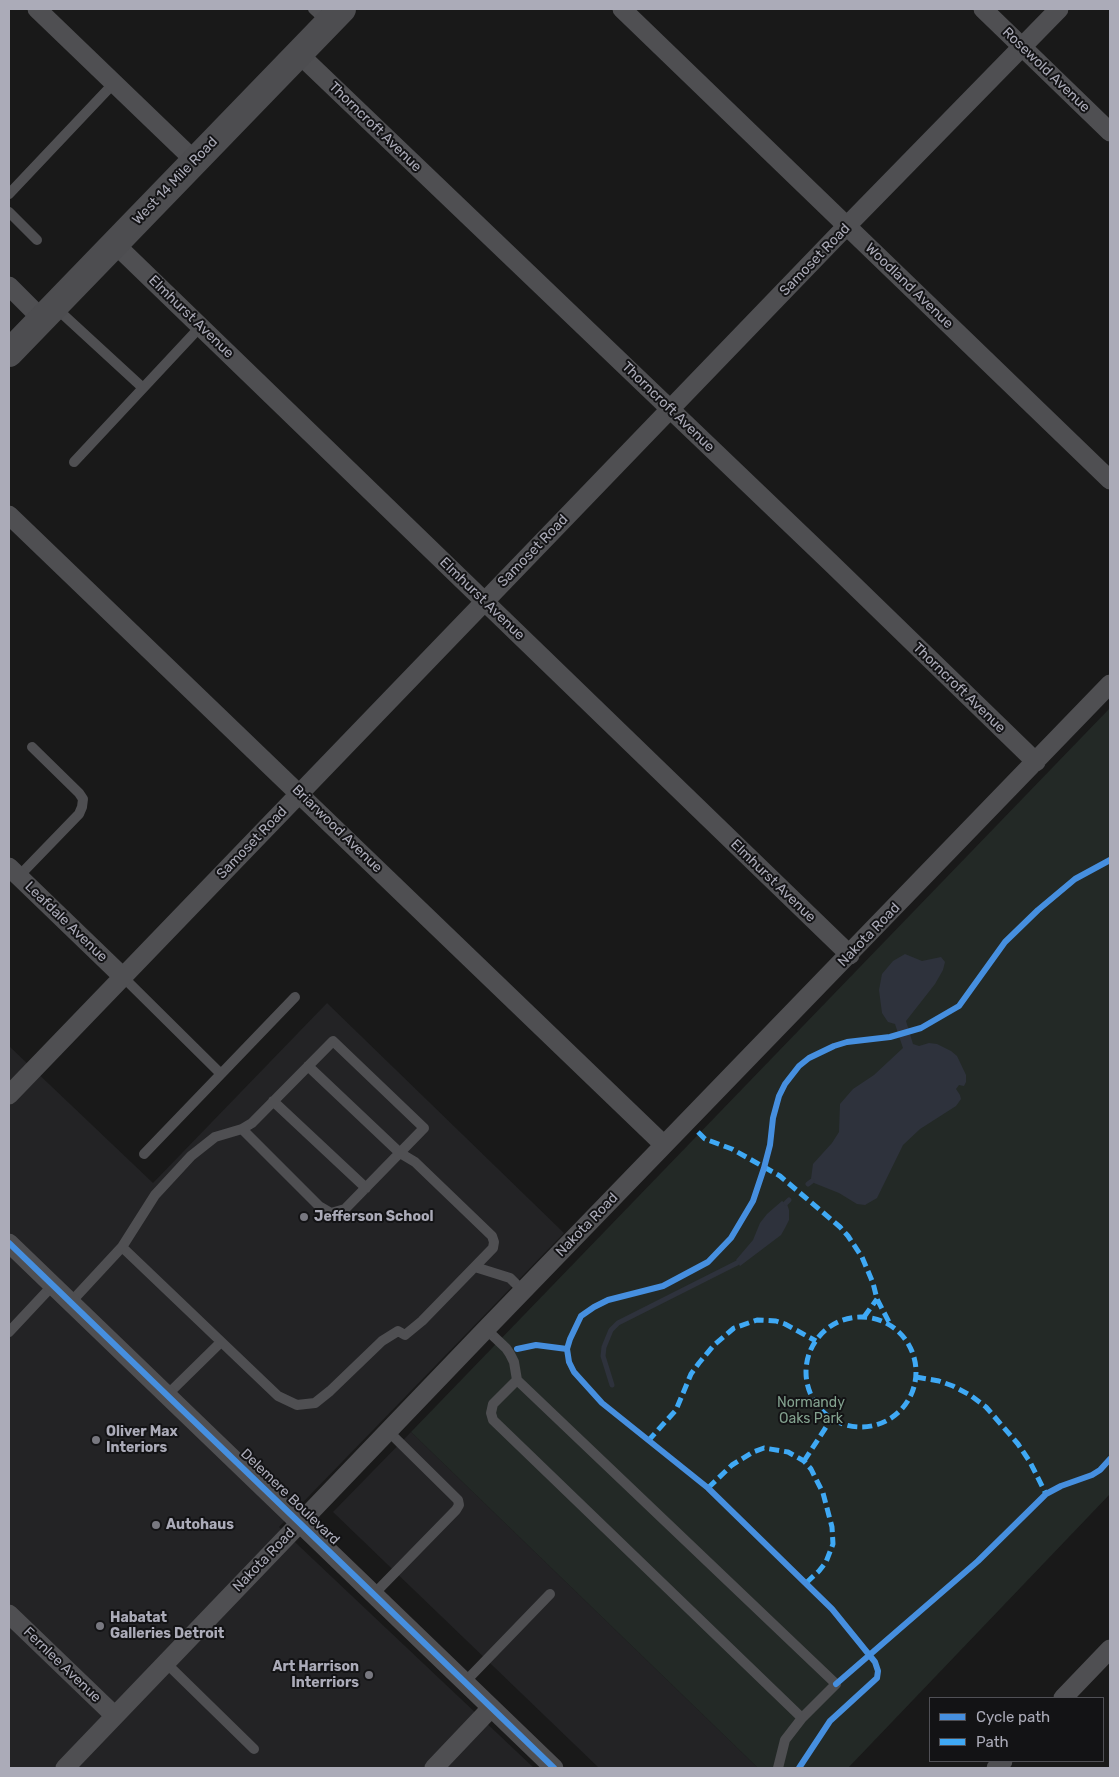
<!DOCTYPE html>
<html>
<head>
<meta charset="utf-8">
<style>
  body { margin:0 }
  #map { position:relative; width:1119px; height:1777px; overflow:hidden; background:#191919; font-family:Rubik,sans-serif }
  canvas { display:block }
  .frame { position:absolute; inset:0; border:10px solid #ababb8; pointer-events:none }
  .legend { position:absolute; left:929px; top:1697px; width:175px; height:65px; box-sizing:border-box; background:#131315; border:1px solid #505056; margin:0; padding:6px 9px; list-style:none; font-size:15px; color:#ababb8 }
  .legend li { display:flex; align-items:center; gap:10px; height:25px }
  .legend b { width:25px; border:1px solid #505056 }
</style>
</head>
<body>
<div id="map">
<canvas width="1119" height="1777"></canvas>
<div class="frame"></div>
<ul class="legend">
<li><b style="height:6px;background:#468fdf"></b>Cycle path</li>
<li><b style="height:6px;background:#3fa9f5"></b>Path</li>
</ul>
</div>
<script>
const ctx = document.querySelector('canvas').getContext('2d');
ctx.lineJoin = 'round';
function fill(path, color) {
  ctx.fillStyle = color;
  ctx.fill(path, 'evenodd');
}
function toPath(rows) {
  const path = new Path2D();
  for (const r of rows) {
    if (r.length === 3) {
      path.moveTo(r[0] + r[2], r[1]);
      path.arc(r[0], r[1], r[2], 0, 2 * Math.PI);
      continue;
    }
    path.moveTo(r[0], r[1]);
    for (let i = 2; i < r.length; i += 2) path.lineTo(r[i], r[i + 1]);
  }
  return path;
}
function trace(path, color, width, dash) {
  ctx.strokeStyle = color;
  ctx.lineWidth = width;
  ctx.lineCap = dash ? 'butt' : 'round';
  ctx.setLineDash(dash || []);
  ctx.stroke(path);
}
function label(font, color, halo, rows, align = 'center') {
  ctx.font = font + ' Rubik,sans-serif';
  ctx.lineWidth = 4;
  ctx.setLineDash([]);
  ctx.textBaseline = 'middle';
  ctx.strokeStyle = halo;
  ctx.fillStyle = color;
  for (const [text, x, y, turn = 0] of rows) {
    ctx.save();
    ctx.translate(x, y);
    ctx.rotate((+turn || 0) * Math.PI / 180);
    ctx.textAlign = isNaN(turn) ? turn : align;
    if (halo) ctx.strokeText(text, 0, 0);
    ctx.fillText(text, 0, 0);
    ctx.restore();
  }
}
fill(toPath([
  [327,1003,564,1233,279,1527,534,1768,9,1768,9,1046,153,1183],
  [411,1432,758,1768,599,1768,333,1512]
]), '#232325');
fill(toPath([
  [1110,708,1110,1494,848,1768,758,1768,411,1432]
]), '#232926');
fill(toPath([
  [905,954,922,961,941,957,945,962,943,970,935,984,906,1021,913,1044,919,1046,929,1043,937,1044,951,1051,957,1056,966,1075,966,1082,964,1086,959,1085,956,1089,960,1095,961,1099,956,1106,920,1129,903,1145,877,1198,865,1205,857,1204,839,1193,814,1183,811,1179,813,1164,832,1143,839,1132,840,1104,853,1089,874,1075,903,1048,895,1024,888,1022,882,1013,879,990,882,974,893,961],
  [782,1201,787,1204,789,1210,789,1220,785,1228,781,1235,740,1266,736,1260,753,1240,760,1223,767,1214]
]), '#2e323c');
trace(toPath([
  [808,1184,812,1181],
  [786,1203,789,1200],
  [612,1385,603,1356,604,1347,611,1330,618,1323,737,1263]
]), '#2e323c', 5);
trace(toPath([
  [313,9,327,22],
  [9,194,114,83],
  [9,212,37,240],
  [56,308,143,388],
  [74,462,201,326],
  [19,876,79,814,82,807,83,799,79,793,32,747],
  [123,977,221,1074],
  [273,1101,366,1188],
  [144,1154,295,997],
  [122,1247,278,1396,297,1405,315,1403,330,1391,382,1341,398,1331,405,1335,422,1321,493,1248,494,1242,492,1236,415,1162,400,1153,308,1066],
  [475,1267,510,1278,523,1291],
  [71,1302,122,1247,155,1195,191,1156,215,1137,242,1129,252,1123,333,1041,424,1128,345,1209,331,1213,319,1206,242,1129],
  [486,1329,506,1348,510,1354,514,1362,517,1380,493,1404,491,1413,493,1420,802,1718],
  [9,1332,53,1285],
  [517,1380,836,1684,802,1718,785,1740,778,1768],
  [167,1395,221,1342],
  [373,1595,456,1510,459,1505,458,1500,388,1431],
  [166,1663,254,1749],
  [464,1683,550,1594]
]), '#4f4f52', 10);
trace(toPath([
  [37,9,195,161],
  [622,9,1110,480],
  [983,9,1110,132],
  [298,53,831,563,1036,762],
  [115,244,850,955],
  [9,286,42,319],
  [9,515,664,1145],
  [9,867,123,977],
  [9,1095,836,237,1059,9],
  [9,1243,554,1768],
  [9,1614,115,1716],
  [1063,1698,1110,1649],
  [65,1768,486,1329,1110,684],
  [434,1768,491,1708],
  [996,1768,1003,1761]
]), '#4f4f52', 19);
trace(toPath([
  [9,353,342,9]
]), '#4d4d50', 28);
trace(toPath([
  [698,1132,705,1139,732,1149,780,1176,840,1227,848,1236,862,1257,873,1283,877,1299,890,1324],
  [864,1317,877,1299],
  [861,1372,55],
  [916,1377,939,1381,953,1386,970,1395,986,1407,1018,1444,1030,1462,1046,1494],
  [648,1441,676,1410,691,1374,699,1363,714,1345,734,1328,757,1320,776,1321,785,1324,816,1341],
  [804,1461,832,1418],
  [708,1488,732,1465,753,1452,764,1448,788,1452,804,1461,811,1469,823,1493,832,1527,833,1544,826,1562,819,1571,806,1583]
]), '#3fa9f5', 5, [10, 5]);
trace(toPath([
  [9,1243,554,1768],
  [517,1349,536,1345,567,1349,570,1339,581,1316,594,1307,608,1300,663,1286,708,1262,731,1238,753,1201,764,1168,770,1145,773,1118,779,1096,785,1084,799,1066,809,1058,834,1046,847,1042,890,1037,921,1028,959,1006,1005,942,1038,910,1075,879,1110,860],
  [567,1349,569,1362,574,1372,602,1403,708,1488,832,1609,875,1662,878,1671,877,1678,830,1721,799,1768],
  [836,1684,978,1561,1046,1494,1061,1486,1092,1475,1100,1470,1110,1459]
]), '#468fdf', 6);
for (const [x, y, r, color] of [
  [304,1217,5,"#787880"],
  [96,1440,5,"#787880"],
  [156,1525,5,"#787880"],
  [100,1626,5,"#787880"],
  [369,1675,5,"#787880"]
]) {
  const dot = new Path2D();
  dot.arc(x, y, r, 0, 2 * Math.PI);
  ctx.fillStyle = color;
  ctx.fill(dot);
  trace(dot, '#131315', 2);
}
label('14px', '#ababb8', '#131315', [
  ["Rosewold Avenue",1046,70,44],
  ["Thorncroft Avenue",375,127,44],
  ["West 14 Mile Road",175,181,-46],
  ["Samoset Road",815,260,-46],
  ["Woodland Avenue",909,286,44],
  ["Elmhurst Avenue",191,317,44],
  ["Thorncroft Avenue",668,407,44],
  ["Samoset Road",533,551,-46],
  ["Elmhurst Avenue",482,599,44],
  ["Thorncroft Avenue",959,688,44],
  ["Briarwood Avenue",337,829,44],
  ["Samoset Road",252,843,-46],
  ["Elmhurst Avenue",773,881,44],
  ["Leafdale Avenue",66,922,44],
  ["Nakota Road",869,935,-46],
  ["Nakota Road",587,1225,-46],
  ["Delemere Boulevard",290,1497,44],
  ["Nakota Road",264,1560,-46],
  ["Fernlee Avenue",62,1665,44]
]);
label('bold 14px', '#ababb8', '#131315', [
  ["Jefferson School",314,1217],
  ["Oliver Max",106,1432],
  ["Interiors",106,1448],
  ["Autohaus",166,1525],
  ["Habatat",110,1618],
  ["Galleries Detroit",110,1634],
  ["Art Harrison",359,1667,"right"],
  ["Interriors",359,1683,"right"]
], 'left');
label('14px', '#83a28f', '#131315', [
  ["Normandy",811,1403],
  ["Oaks Park",811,1419]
]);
</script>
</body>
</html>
